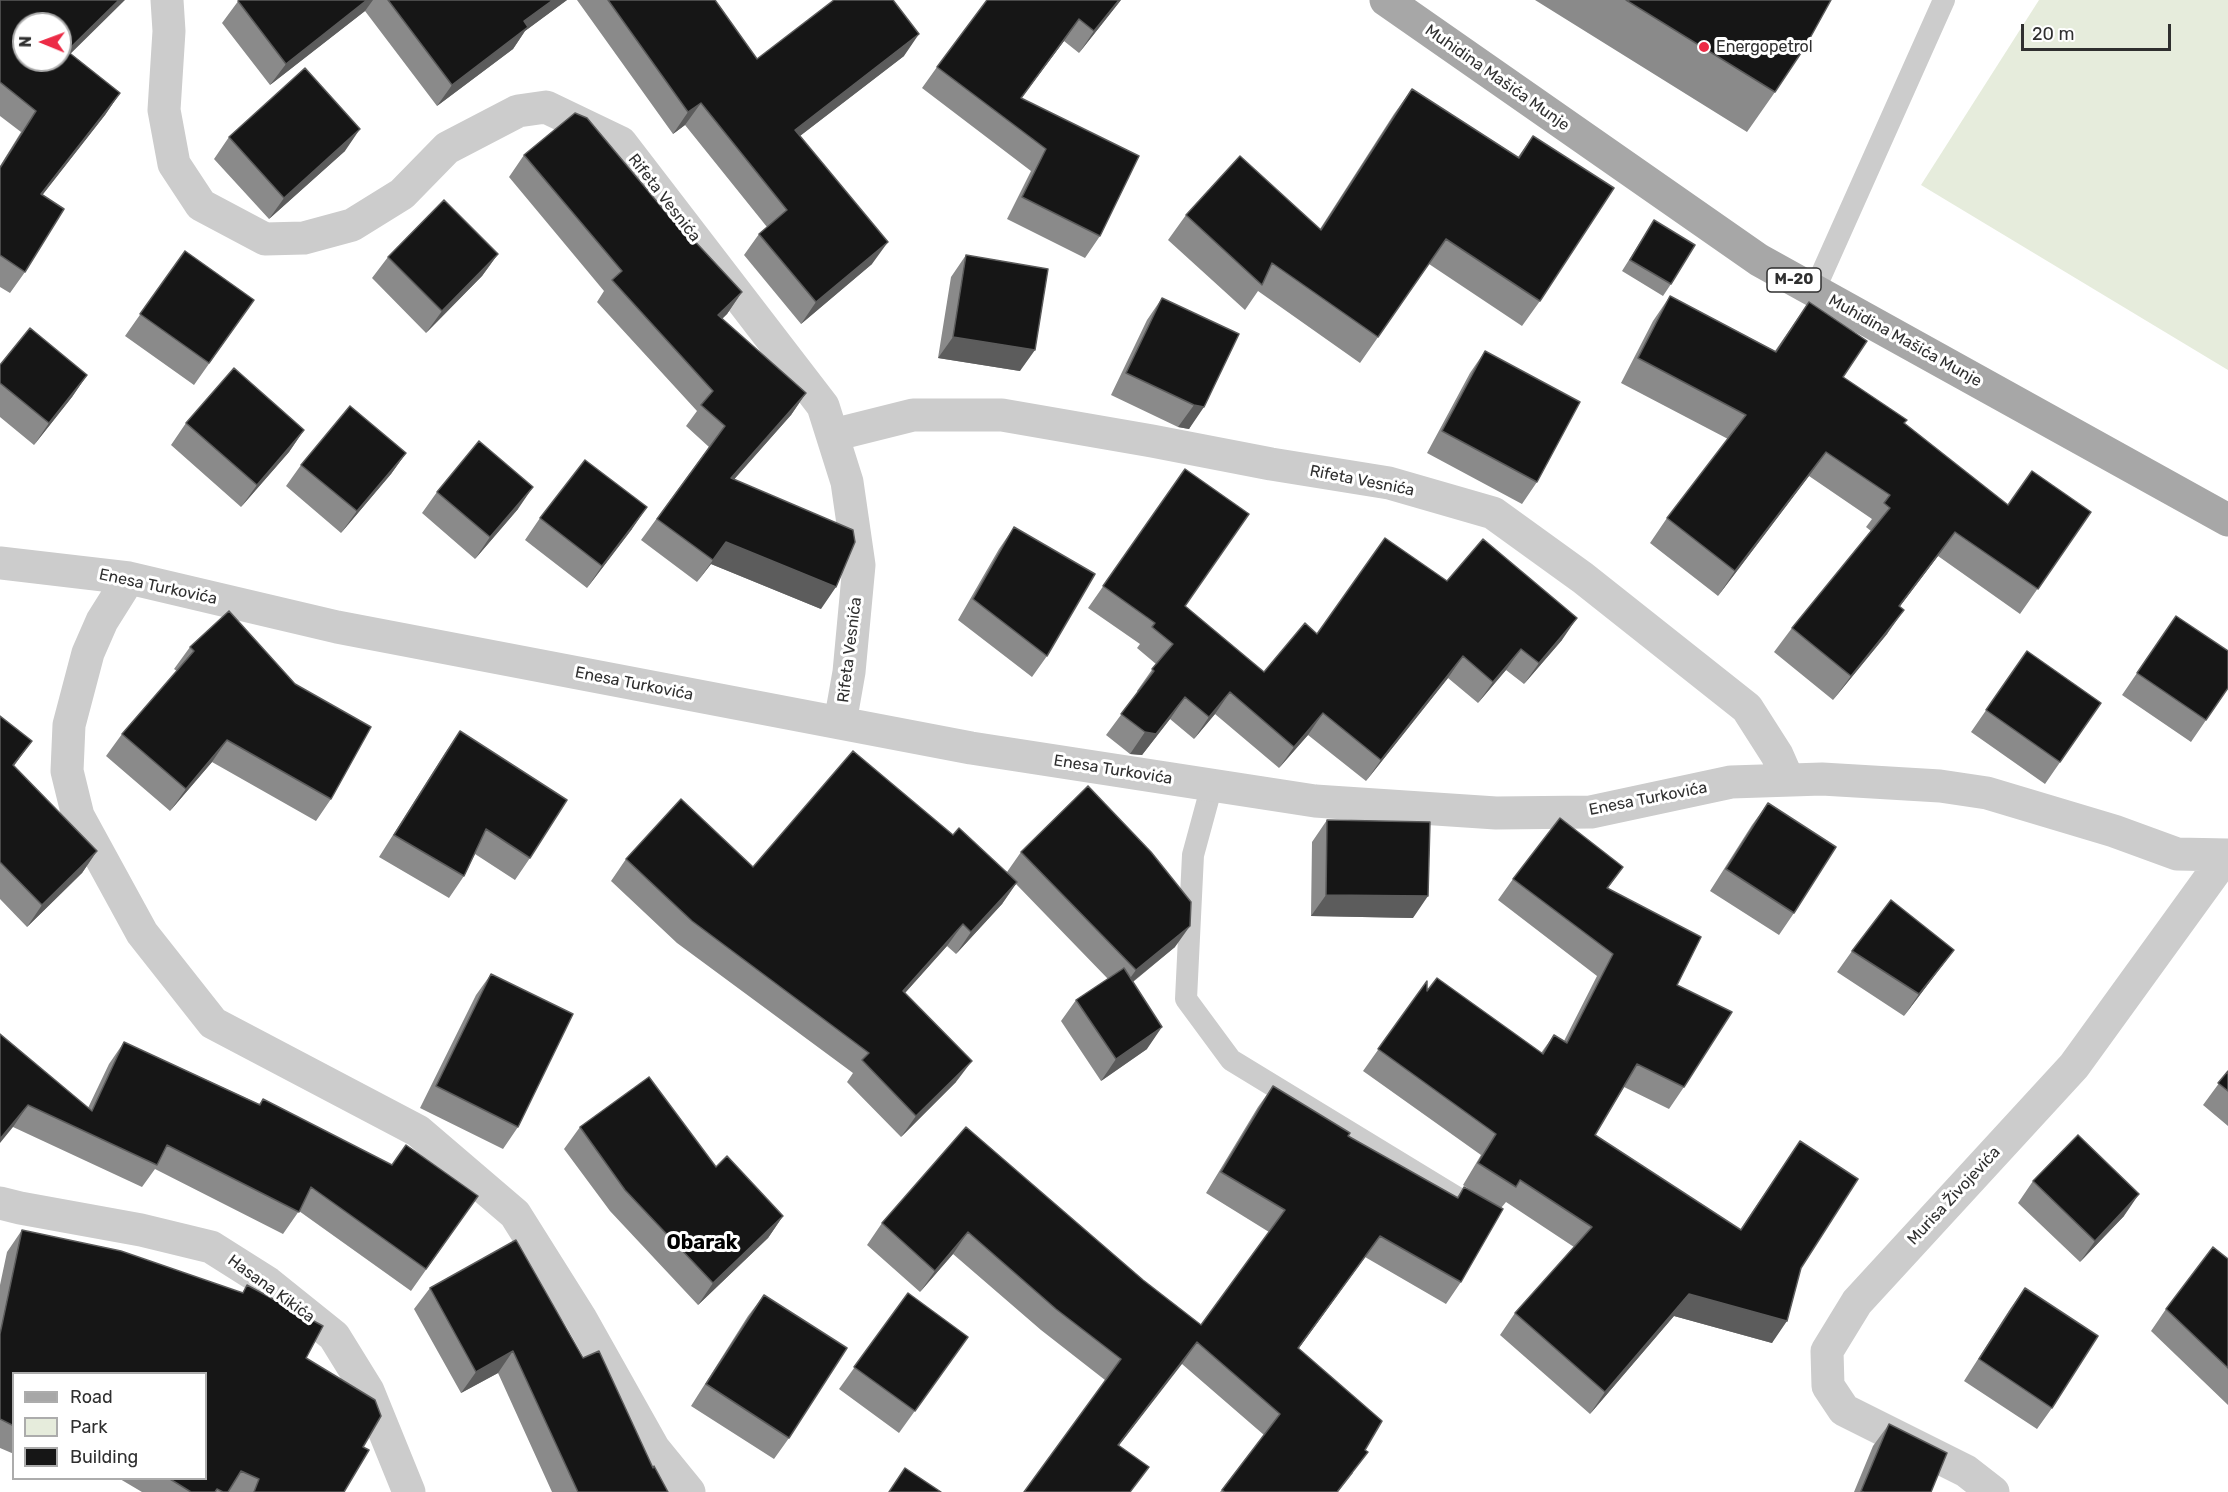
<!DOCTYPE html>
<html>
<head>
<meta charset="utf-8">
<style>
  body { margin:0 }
  #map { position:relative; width:2228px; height:1492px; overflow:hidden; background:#fff; font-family:Rubik,sans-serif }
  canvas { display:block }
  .legend { position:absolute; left:12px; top:1372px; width:195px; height:108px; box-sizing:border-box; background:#fff; border:2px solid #acacac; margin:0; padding:8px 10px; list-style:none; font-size:18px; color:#2f2f2f }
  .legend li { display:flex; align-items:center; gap:12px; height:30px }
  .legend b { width:30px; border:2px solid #acacac }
  .north { position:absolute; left:12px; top:12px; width:60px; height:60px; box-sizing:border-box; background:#fff; border:2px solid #acacac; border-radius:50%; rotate:271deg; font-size:16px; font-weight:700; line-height:24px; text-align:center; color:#2f2f2f }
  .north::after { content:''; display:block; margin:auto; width:21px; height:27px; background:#ec2b46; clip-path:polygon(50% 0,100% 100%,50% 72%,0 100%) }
  .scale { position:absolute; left:2021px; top:24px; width:150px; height:27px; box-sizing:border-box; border:3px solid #2f2f2f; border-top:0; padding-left:8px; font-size:18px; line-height:21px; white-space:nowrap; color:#2f2f2f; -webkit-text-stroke:4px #fff; paint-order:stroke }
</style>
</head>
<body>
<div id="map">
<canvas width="2228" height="1492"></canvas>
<ul class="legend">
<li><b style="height:8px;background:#a7a7a7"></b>Road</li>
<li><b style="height:16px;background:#e6ecdc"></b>Park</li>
<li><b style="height:16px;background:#161616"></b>Building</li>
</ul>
<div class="north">N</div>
<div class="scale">20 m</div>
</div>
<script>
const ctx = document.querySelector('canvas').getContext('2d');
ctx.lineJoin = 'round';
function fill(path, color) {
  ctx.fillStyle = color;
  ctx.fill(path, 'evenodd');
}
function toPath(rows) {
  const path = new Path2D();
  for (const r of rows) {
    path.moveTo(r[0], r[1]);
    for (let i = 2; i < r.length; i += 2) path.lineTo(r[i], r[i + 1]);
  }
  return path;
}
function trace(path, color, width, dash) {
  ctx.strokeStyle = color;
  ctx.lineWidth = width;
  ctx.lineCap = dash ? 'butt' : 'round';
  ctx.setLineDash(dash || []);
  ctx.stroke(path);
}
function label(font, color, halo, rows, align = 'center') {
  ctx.font = font + ' Rubik,sans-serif';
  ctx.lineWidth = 6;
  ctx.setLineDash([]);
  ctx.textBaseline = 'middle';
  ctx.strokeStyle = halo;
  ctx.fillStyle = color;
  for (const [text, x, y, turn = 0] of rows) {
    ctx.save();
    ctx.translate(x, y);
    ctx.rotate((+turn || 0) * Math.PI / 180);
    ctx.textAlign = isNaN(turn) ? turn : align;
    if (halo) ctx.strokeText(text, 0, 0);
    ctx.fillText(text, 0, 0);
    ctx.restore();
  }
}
fill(toPath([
  [2039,0,2228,0,2228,370,1921,185]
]), '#e6ecdc');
trace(toPath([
  [1814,291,1944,0],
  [1212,785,1193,855,1186,999,1231,1060,1469,1205]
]), '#ccc', 22);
trace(toPath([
  [167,0,169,31,164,110,174,164,201,205,265,239,304,238,352,225,402,194,447,148,518,111,546,107,621,143,823,406,847,482,859,565,849,672,840,723],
  [833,435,913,415,1002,415,1152,441,1271,464,1389,483,1493,513,1583,578,1747,708,1777,755,1788,780],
  [0,563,129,578,337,627,971,748,1315,801,1496,813,1591,812,1731,782,1822,779,1940,786,1987,793,2114,831,2177,854,2228,855],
  [129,578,102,621,88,653,69,725,67,771,78,816,142,933,213,1023,418,1131,515,1214,581,1319,654,1449,689,1492],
  [0,1203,20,1208,141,1230,211,1247,268,1283,334,1336,368,1391,409,1492],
  [1993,1492,1966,1471,1844,1410,1828,1386,1827,1351,1857,1302,2074,1066,2226,856]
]), '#ccc', 33);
trace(toPath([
  [1386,0,1759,260,2228,520]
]), '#a7a7a7', 33);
fill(toPath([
  [0,0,71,54,120,93,105,115,42,195,25,272,10,293,0,287,0,166,21,132,0,116],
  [239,0,567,0,525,31,513,49,437,106,365,11,270,85,222,23],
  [577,0,715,0,757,59,904,56,800,136,872,264,801,324,744,255,759,234,767,227,685,125,673,134],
  [1121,0,1079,53,1064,41,1021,98,1100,236,1085,258,1007,219,1031,171,922,88,937,67],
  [1535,0,1831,0,1775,92,1747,132],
  [1412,89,1518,157,1533,136,1540,301,1522,326,1429,264,1360,363,1258,291,1245,310,1168,240,1186,215,1320,229,1394,114],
  [229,137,345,151,269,219,214,159],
  [524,155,674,222,742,292,727,314,722,319,806,393,791,415,734,479,821,609,711,564,697,582,641,540,709,447,686,426,697,411,597,302,604,291,509,177],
  [1654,220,1671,284,1663,296,1622,271],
  [185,251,254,300,194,385,125,336],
  [498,254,482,276,426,333,372,278,388,257],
  [966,255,1020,371,938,358,951,277],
  [1670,296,1775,351,1809,302,1843,377,1904,423,2008,505,2091,512,2020,614,1938,556,1900,606,1887,634,1833,700,1774,652,1792,628,1871,531,1866,527,1872,519,1809,476,1718,596,1650,543,1667,518,1728,439,1621,383,1653,321],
  [1162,298,1239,334,1189,429,1178,427,1111,395,1147,320],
  [1485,351,1537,482,1522,504,1427,453,1470,373],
  [0,365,87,375,72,397,34,445,0,417],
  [186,423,304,430,289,452,241,507,171,445],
  [406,453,391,474,341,533,286,486,301,465],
  [1185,469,1185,606,1264,672,1317,634,1447,581,1562,640,1524,684,1506,670,1478,703,1448,678,1366,781,1308,735,1279,768,1215,714,1194,739,1170,719,1142,755,1130,754,1106,735,1138,692,1137,691,1156,664,1137,648,1140,644,1088,608],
  [437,492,518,509,475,559,422,513],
  [540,518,632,529,587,588,525,540],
  [1014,527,1047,656,1032,677,958,620,999,549],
  [2176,616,2228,688,2191,742,2122,695],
  [190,647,295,684,331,799,316,821,212,762,170,811,106,756,122,734,177,671,174,669],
  [2027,651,2101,703,2045,784,1971,732],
  [0,716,14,766,97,851,82,873,27,927,0,899],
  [460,731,530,858,515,880,475,854,464,876,449,898,379,857,445,753],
  [1768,803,1794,913,1779,935,1710,891,1752,825],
  [1327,820,1413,918,1311,916,1312,842],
  [953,835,1007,872,1021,852,1175,947,1133,982,1147,1049,1101,1081,1061,1021,1076,1000,1108,979,1016,884,1002,904,956,954,947,946,905,993,956,1082,901,1137,847,1082,853,1073,677,943,611,881,626,859,753,867],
  [1623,867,1608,888,1677,985,1684,1087,1669,1109,1624,1087,1595,1135,1740,1230,1800,1141,1801,1268,1772,1343,1674,1316,1590,1414,1500,1335,1515,1313,1574,1247,1506,1202,1501,1208,1461,1282,1446,1304,1365,1257,1298,1349,1353,1473,1338,1492,1220,1492,1264,1435,1182,1364,1105,1380,1041,1330,953,1254,920,1292,867,1245,882,1223,966,1127,1143,1280,1201,1325,1269,1232,1206,1193,1258,1107,1273,1086,1348,1136,1457,1197,1464,1187,1482,1198,1463,1185,1481,1155,1363,1071,1427,981,1427,991,1541,1053,1554,1035,1564,1041,1597,976,1498,900,1513,879],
  [1954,950,1938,971,1904,1016,1837,972,1852,951],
  [491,974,518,1127,503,1149,420,1108,476,995],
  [0,1034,88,1108,109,1064,124,1042,259,1104,263,1099,392,1165,478,1196,411,1291,299,1211,283,1234,155,1169,142,1187,13,1127],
  [2228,1071,2228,1126,2203,1105],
  [580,1127,716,1167,783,1216,768,1238,698,1305,610,1211,564,1149],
  [2033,1181,2124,1216,2080,1262,2018,1203],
  [22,1230,242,1293,247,1285,306,1358,363,1447,344,1492,142,1492,120,1479,206,1479,14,1374,14,1454,0,1448,0,1285,7,1252],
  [2228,1259,2228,1405,2151,1331,2166,1309],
  [430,1288,583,1358,668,1492,552,1492,498,1373,461,1393,414,1309],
  [2025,1288,2052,1408,2037,1429,1964,1381,2010,1309],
  [908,1293,968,1337,899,1433,839,1389],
  [764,1295,789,1438,774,1459,691,1406,748,1316],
  [1889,1424,1931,1492,1854,1492,1873,1446]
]), '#8a8a8a');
fill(toPath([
  [119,0,125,0,52,72,67,51],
  [367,0,373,0,365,11,270,85,286,64],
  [553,0,567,0,525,31,513,49,437,106,452,85,524,21],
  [1119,0,1121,0,1079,53,1094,31],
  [1079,19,1064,41,1005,120,1021,98],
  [919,34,904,56,779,152,795,130],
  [120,93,105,115,26,216,41,194],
  [701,103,685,125,673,134,688,112],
  [360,129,345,151,269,219,284,198],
  [888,242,872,264,801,324,816,302],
  [498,254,482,276,426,333,442,311],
  [742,292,727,314,703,337,718,315],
  [953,337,1035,350,1020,371,938,358],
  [87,375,72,397,34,445,49,423],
  [806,393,791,415,716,500,731,478],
  [1194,405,1204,407,1189,429,1178,427],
  [304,430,289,452,241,507,257,485],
  [1826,452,1809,476,1718,596,1735,571],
  [406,453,391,474,341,533,357,511],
  [533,487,518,509,475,559,490,537],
  [647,507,632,529,587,588,602,566],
  [1955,532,1938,556,1882,630,1899,606],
  [726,542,836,587,821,609,711,564,697,582],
  [1904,610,1887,634,1833,700,1851,676],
  [1577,618,1562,640,1524,684,1539,663],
  [1521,649,1506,670,1478,703,1493,682],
  [1463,656,1448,678,1366,781,1381,760],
  [1230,692,1215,714,1194,739,1209,717],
  [1185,697,1170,719,1142,755,1130,754,1145,732],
  [1323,713,1308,735,1279,768,1294,747],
  [227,740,212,762,170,811,186,789],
  [32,741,16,763,0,784,13,765],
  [97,851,82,873,27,927,42,905],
  [1017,882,1002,904,956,954,971,932],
  [1326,895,1428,896,1413,918,1311,916],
  [963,924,947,946,887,1013,903,991],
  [1190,926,1175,947,1120,992,1136,970],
  [1954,950,1938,971,1904,1016,1919,994],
  [1162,1027,1147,1049,1101,1081,1116,1059],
  [972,1061,956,1082,901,1137,916,1116],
  [28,1105,13,1127,0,1143,0,1139],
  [2139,1194,2124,1216,2080,1262,2095,1241],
  [783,1216,768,1238,698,1305,713,1283],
  [968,1232,953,1254,920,1292,935,1271],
  [1380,1236,1365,1257,1283,1370,1298,1348],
  [1689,1294,1787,1321,1772,1343,1674,1316,1590,1414,1605,1392],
  [1197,1342,1182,1364,1103,1466,1118,1445],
  [513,1351,498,1373,461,1393,476,1372]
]), '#5c5c5c');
const building = toPath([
  [0,0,119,0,67,51,120,93,41,194,64,209,25,272,0,255,0,168,36,111,0,82,0,0],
  [24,24,60,24,60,60,24,60,24,24],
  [239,0,367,0,286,64,238,1,239,0],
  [388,0,553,0,524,21,528,27,452,85,388,0],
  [608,0,715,0,757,59,834,0,893,0,919,34,795,130,888,242,816,302,759,234,787,210,701,103,688,112,608,0],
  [987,0,1119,0,1094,31,1079,19,1021,98,1139,156,1100,236,1022,197,1046,149,937,67,987,0],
  [1626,0,1831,0,1805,47,1775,92,1626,0],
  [305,68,360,129,284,198,229,137,305,68],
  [1412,89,1519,158,1533,136,1614,188,1540,301,1446,239,1378,337,1272,263,1262,285,1186,215,1240,156,1321,230,1412,89],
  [575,113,587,118,674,222,676,221,742,292,718,315,806,393,731,478,853,530,855,542,836,587,726,542,713,560,657,519,725,426,701,405,713,391,612,280,622,271,524,155,575,113],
  [444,200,498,254,442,311,388,257,444,200],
  [1654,220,1695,245,1671,284,1630,260,1654,220],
  [185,251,254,300,209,363,140,314,185,251],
  [966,255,1048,269,1035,350,953,337,966,255],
  [1670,296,1776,352,1809,302,1867,341,1843,377,1907,420,1904,423,2008,505,2032,471,2091,512,2038,589,1955,532,1899,606,1904,610,1851,676,1792,628,1890,508,1884,503,1890,495,1826,452,1735,571,1667,518,1746,415,1638,358,1670,296],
  [1162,298,1239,334,1204,407,1194,405,1126,373,1162,298],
  [30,328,87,375,49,423,0,383,0,365,30,328],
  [1485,351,1580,402,1537,482,1442,431,1485,351],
  [234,368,304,430,257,485,186,423,234,368],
  [350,406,406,453,357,511,301,465,350,406],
  [479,441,533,487,490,537,437,492,479,441],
  [585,460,647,507,602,566,540,518,585,460],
  [1185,469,1249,514,1185,606,1264,672,1305,623,1317,634,1385,538,1447,581,1483,539,1577,618,1539,663,1521,649,1493,682,1463,656,1381,760,1323,713,1294,747,1230,692,1209,717,1185,697,1156,734,1145,732,1121,714,1154,671,1152,669,1173,644,1152,627,1155,623,1103,586,1185,469],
  [1014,527,1095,574,1047,656,973,599,1014,527],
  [229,611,295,684,371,727,331,799,227,740,186,789,122,734,194,651,190,647,229,611],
  [2176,616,2228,651,2228,688,2206,720,2137,673,2176,616],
  [2027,651,2101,703,2060,762,1986,710,2027,651],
  [0,716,32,741,13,765,97,851,42,905,0,862,0,716],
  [460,731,567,800,530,858,486,829,464,876,394,835,460,731],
  [853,751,953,835,959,828,1017,882,971,932,963,924,903,991,972,1061,916,1116,862,1060,869,1053,692,921,626,859,681,799,753,867,853,751],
  [1088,786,1151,852,1191,902,1190,926,1136,970,1021,852,1088,786],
  [1768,803,1836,847,1794,913,1726,869,1768,803],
  [1560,818,1623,867,1607,888,1701,937,1677,985,1732,1012,1684,1087,1637,1064,1595,1135,1741,1230,1800,1141,1858,1179,1801,1268,1787,1321,1689,1294,1605,1392,1515,1313,1592,1227,1520,1180,1516,1187,1478,1163,1496,1134,1378,1049,1427,981,1427,991,1437,978,1543,1054,1554,1035,1567,1043,1613,954,1513,879,1560,818],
  [1327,820,1430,822,1428,896,1326,895,1327,820],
  [1891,900,1954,950,1919,994,1852,951,1891,900],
  [1124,968,1162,1027,1116,1059,1076,1000,1124,968],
  [491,974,573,1014,518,1127,436,1086,491,974],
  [0,1034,92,1111,124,1042,260,1105,263,1099,392,1165,406,1145,478,1196,426,1269,311,1187,299,1212,167,1145,157,1165,28,1105,0,1139,0,1034],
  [2228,1071,2228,1091,2218,1083,2228,1071],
  [649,1077,716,1167,727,1156,783,1216,713,1283,625,1190,580,1127,649,1077],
  [1273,1086,1350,1133,1348,1136,1458,1198,1464,1187,1503,1209,1461,1282,1380,1236,1298,1348,1382,1421,1365,1450,1368,1452,1337,1492,1225,1492,1222,1490,1280,1414,1197,1342,1118,1445,1149,1467,1130,1492,1024,1492,1121,1359,1056,1309,968,1232,935,1271,882,1223,966,1127,1143,1280,1201,1325,1285,1210,1221,1172,1273,1086],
  [2078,1135,2139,1194,2095,1241,2033,1181,2078,1135],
  [22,1230,121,1251,243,1293,247,1285,323,1326,306,1358,375,1400,381,1416,363,1447,369,1450,344,1492,254,1492,259,1479,241,1471,228,1492,223,1492,217,1489,215,1492,191,1492,170,1479,206,1479,206,1374,14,1374,14,1426,0,1419,0,1334,22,1230],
  [516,1240,583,1358,599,1351,653,1468,654,1466,668,1492,578,1492,513,1351,476,1372,430,1288,516,1240],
  [2213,1247,2228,1259,2228,1368,2166,1309,2213,1247],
  [2025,1288,2098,1336,2052,1408,1979,1359,2025,1288],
  [908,1293,968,1337,915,1411,854,1367,908,1293],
  [764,1295,847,1348,789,1438,706,1384,764,1295],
  [1889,1424,1947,1453,1931,1492,1864,1492,1861,1491,1889,1424],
  [905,1468,941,1492,889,1492,905,1468]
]);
fill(building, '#161616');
trace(building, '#5c5c5c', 1.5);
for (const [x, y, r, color] of [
  [1704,47,6,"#ec2b46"]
]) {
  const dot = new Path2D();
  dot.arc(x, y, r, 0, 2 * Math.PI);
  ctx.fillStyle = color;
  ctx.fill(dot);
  trace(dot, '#fff', 2);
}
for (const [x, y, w] of [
  [1794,280,54]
]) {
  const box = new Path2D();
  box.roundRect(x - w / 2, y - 12, w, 24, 4.5);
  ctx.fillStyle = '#fff';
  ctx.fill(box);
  trace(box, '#2f2f2f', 1.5);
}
label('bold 15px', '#2f2f2f', null, [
  ["M-20",1794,280]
]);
label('16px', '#2f2f2f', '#fff', [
  ["Energopetrol",1716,47]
], 'left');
label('16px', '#2f2f2f', '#fff', [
  ["Muhidina Mašića Munje",1497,78,35],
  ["Rifeta Vesnića",664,198,52],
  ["Muhidina Mašića Munje",1905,341,29],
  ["Rifeta Vesnića",1362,481,11],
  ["Enesa Turkovića",158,587,12],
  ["Rifeta Vesnića",850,650,-83],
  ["Enesa Turkovića",634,684,11],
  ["Enesa Turkovića",1113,770,9],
  ["Enesa Turkovića",1648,799,-11],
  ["Murisa Živojevića",1954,1196,-47],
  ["Hasana Kikića",271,1289,36]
]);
label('bold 20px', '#000', '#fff', [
  ["Obarak",702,1243]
]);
</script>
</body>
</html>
